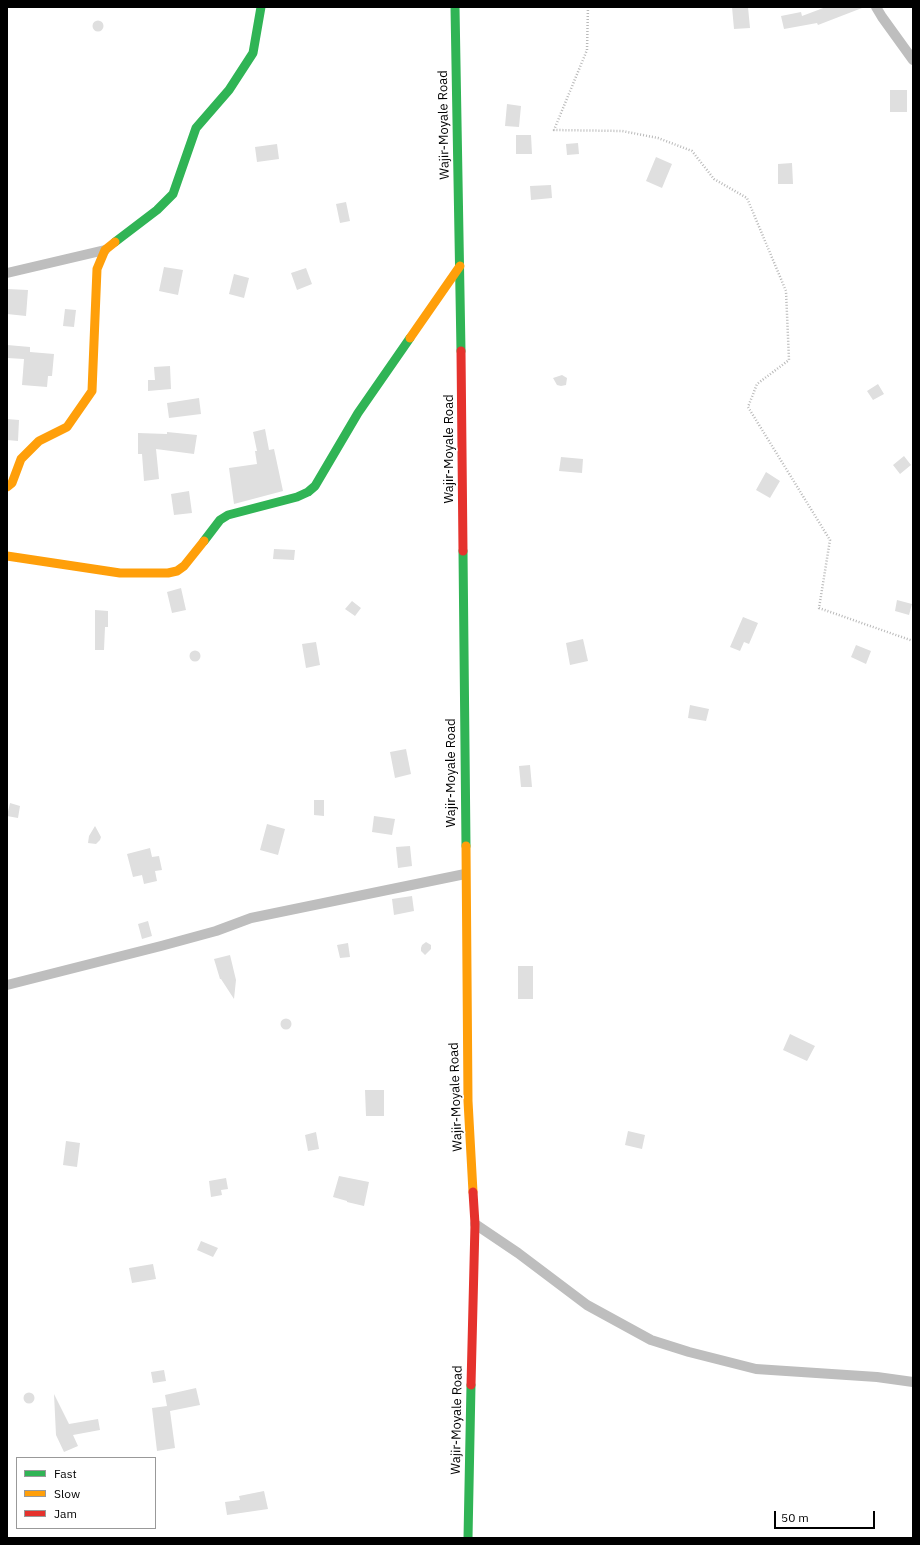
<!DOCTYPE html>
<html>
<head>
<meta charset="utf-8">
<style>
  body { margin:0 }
  #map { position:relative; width:920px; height:1545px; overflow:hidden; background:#fff; font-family:"IBM Plex Sans",sans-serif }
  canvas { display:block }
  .frame { position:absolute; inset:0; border:8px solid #000; pointer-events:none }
  .legend { position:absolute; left:16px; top:1457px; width:140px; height:72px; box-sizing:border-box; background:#fff; border:1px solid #999; margin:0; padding:5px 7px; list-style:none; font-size:12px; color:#000 }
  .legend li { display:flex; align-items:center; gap:8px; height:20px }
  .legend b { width:20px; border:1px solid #999 }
  .scale { position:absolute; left:774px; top:1511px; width:101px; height:18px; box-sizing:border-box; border:2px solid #000; border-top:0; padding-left:5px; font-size:12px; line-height:14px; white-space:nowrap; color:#000; -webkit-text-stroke:3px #fff; paint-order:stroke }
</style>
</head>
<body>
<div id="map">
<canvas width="920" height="1545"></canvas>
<div class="frame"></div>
<ul class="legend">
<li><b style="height:5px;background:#30b455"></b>Fast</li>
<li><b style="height:5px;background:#ff9f0a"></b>Slow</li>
<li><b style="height:5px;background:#e5322d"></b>Jam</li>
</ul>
<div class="scale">50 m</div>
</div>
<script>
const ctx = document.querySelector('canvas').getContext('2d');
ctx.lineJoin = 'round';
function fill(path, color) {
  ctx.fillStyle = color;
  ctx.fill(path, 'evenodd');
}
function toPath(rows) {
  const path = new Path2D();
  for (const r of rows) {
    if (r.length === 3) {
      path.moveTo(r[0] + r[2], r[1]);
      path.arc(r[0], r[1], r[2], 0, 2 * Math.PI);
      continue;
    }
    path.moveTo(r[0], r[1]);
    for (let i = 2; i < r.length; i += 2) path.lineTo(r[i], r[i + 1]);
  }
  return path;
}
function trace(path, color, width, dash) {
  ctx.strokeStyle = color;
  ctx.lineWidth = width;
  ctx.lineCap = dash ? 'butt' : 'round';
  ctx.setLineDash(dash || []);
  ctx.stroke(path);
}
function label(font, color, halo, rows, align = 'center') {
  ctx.font = font + ' "IBM Plex Sans",sans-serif';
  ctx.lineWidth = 3.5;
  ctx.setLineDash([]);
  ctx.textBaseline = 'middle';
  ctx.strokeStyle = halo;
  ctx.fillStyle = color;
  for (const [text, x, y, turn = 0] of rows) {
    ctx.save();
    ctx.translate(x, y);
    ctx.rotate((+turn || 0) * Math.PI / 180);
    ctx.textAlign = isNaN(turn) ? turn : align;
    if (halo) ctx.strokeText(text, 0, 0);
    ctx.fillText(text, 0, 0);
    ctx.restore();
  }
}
fill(toPath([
  [732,7,748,7,750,28,734,29],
  [826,7,862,8,818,25,817,23,784,29,781,16,801,12,802,16],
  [98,26,5.5],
  [890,90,907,90,907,112,890,112],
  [507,104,521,106,519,127,505,126],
  [516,135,531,135,532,154,516,154],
  [578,143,579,154,567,155,566,144],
  [277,144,279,159,257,162,255,147],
  [656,157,672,164,662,188,646,181],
  [792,163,793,184,778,184,778,164],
  [551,185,552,198,531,200,530,186],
  [346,202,350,221,340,223,336,204],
  [164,267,183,270,178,295,159,291],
  [306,268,312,284,297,290,291,273],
  [234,274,249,278,244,298,229,294],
  [7,289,28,290,26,316,7,314],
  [65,309,76,310,74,327,63,326],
  [7,345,30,347,30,352,54,354,52,376,48,376,47,387,22,385,24,359,7,358],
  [170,366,171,389,148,391,148,380,155,380,154,367],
  [562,375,567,378,566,385,561,386,557,385,553,378],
  [878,384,884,394,873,400,867,391],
  [199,398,201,414,169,418,167,403],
  [7,419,19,420,18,441,7,440],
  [265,429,269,450,274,449,283,491,234,504,229,468,257,464,255,451,257,451,253,432],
  [167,432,197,435,194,454,156,449,159,479,144,481,142,454,138,454,138,433,167,434],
  [904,456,911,465,900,474,893,465],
  [561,457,583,459,582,473,559,471],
  [766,472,780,481,770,498,756,490],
  [189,491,192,513,174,515,171,494],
  [274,549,295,550,294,560,273,559],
  [181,588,186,610,172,613,167,592],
  [897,600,912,604,909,615,895,611],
  [352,601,361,608,355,616,345,609],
  [95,610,108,611,108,627,105,627,104,650,95,650],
  [743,617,758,623,749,644,744,642,740,651,730,647],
  [583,639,588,661,570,665,566,643],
  [316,642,320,665,306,668,302,644],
  [856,645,871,651,866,664,851,657],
  [195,656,5.5],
  [690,705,709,709,706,721,688,718],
  [406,749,411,774,395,778,390,752],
  [530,765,532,787,521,787,519,766],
  [314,800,324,800,324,816,314,815],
  [10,803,20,806,18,818,7,816],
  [374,816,395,819,392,835,372,832],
  [267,824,285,829,278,855,260,850],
  [95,826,101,837,100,840,96,844,88,843,89,836],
  [410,846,412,866,398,868,396,847],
  [150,848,152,857,159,856,162,870,155,871,157,881,144,884,142,875,133,877,127,854],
  [412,896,414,911,394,915,392,899],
  [148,921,152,936,142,939,138,924],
  [426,942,431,945,431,949,425,955,421,951,421,948,422,945],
  [348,943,350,957,340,958,337,945],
  [230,955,236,980,234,999,221,979,220,979,214,959],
  [518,966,533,966,533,999,518,999],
  [286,1024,5.5],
  [790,1034,815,1046,807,1061,783,1050],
  [365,1090,384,1090,384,1116,366,1116],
  [628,1131,645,1135,642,1149,625,1145],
  [316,1132,319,1149,308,1151,305,1135],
  [66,1141,80,1143,77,1167,63,1165],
  [339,1176,369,1182,364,1206,347,1202,347,1201,333,1197],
  [226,1178,228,1189,221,1190,222,1195,211,1197,209,1181],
  [201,1241,218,1248,213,1257,197,1250],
  [153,1264,156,1279,132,1283,129,1268],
  [164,1370,166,1381,153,1383,151,1372],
  [196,1388,200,1405,170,1411,175,1448,157,1451,152,1408,167,1406,165,1395],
  [29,1398,5.5],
  [54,1394,69,1424,98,1419,100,1430,73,1435,78,1446,64,1452,56,1435],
  [264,1491,268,1509,227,1515,225,1502,240,1500,239,1496]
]), '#dfdfdf');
trace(toPath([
  [588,7,587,50,554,130,622,131,658,138,692,151,714,179,747,198,786,291,789,360,757,384,748,407,830,540,819,608,913,641]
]), '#b9b9b9', 2.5, [1, 2]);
trace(toPath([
  [876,7,882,17,913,60],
  [7,273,105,250],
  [7,985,161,946,216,931,251,918,465,874],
  [475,1224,518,1253,587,1305,651,1340,689,1352,756,1369,877,1377,913,1382]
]), '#bebebe', 10);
trace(toPath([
  [455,7,461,351],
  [115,242,157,210,173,194,196,128,229,90,253,53,261,7],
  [204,541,220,520,228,515,297,497,308,492,315,486,358,413,410,338],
  [463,551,466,846],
  [468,1538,471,1385]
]), '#30b455', 9);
trace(toPath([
  [410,338,460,266],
  [7,487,12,483,21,459,39,441,67,427,92,391,97,269,105,250,115,242],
  [7,556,120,573,168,573,177,571,184,566,204,541],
  [466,846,468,1101,473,1192]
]), '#ff9f0a', 9);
trace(toPath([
  [461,351,463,551],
  [471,1385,475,1224,473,1192]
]), '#e5322d', 9);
label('13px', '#000', '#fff', [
  ["Wajir-Moyale Road",444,125,-91],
  ["Wajir-Moyale Road",449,449,-90],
  ["Wajir-Moyale Road",451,773,-90],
  ["Wajir-Moyale Road",456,1097,-92],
  ["Wajir-Moyale Road",457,1420,-89]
]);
</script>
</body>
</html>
